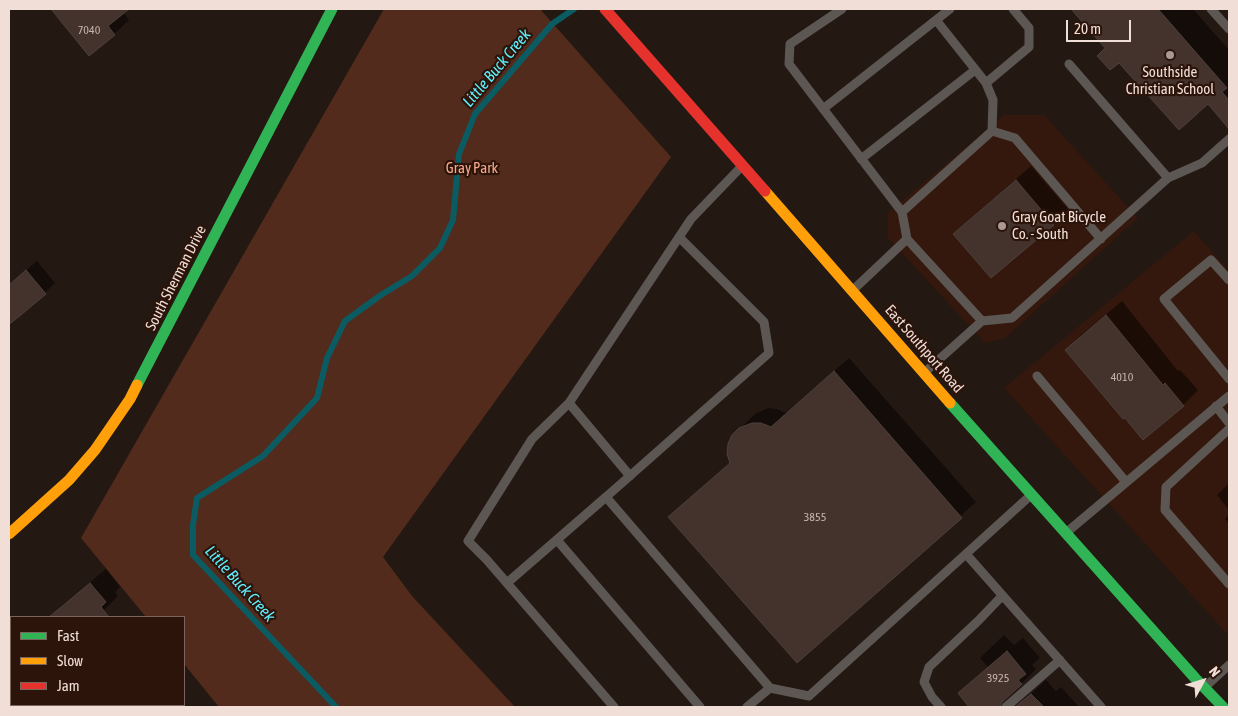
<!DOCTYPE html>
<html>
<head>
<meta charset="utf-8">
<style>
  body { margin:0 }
  #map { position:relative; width:1238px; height:716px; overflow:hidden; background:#241812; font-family:"Asap Condensed",sans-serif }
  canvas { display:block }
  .frame { position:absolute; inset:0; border:10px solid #f0ded7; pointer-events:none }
  .legend { position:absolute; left:10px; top:616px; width:175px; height:90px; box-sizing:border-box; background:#2c140a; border:1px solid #7a655c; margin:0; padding:6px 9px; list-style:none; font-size:15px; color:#f0ded7 }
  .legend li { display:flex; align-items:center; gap:10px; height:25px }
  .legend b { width:25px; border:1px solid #7a655c }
  .north { position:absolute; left:1178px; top:656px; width:50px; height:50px; -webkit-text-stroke:4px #2c140a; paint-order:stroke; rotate:51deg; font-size:14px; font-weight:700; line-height:20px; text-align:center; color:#f0ded7 }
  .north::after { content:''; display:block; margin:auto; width:18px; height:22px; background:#f0ded7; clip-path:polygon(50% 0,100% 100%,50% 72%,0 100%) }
  .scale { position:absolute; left:1066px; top:20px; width:65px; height:22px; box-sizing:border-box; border:2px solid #f0ded7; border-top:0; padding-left:6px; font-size:15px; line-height:18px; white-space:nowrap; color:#f0ded7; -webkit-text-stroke:4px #2c140a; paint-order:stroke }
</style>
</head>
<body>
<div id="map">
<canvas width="1238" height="716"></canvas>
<div class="frame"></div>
<ul class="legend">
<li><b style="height:6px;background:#30b455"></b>Fast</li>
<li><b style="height:6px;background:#ff9f0a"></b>Slow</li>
<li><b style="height:6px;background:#e5322d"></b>Jam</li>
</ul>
<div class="north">N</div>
<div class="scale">20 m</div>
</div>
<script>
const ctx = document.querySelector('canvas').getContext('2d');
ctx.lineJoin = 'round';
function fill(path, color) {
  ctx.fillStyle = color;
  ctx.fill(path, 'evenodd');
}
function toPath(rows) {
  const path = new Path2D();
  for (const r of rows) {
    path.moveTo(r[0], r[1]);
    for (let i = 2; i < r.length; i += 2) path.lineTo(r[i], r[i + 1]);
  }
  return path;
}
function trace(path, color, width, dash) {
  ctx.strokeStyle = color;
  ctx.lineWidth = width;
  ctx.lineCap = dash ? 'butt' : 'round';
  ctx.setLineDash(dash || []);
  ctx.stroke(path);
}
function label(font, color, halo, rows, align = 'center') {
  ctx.font = font + ' "Asap Condensed",sans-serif';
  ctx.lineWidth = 4.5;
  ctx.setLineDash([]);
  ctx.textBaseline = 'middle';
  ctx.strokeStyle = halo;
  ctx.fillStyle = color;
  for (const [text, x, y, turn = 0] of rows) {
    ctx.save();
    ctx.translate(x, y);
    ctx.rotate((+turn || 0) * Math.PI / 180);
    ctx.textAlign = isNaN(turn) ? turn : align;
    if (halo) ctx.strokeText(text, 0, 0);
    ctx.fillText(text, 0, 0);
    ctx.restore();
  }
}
fill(toPath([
  [1004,115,1044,115,1138,218,1005,338,985,343,888,238,888,213],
  [1194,231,1229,271,1229,636,1004,388]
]), '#34180d');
fill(toPath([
  [384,9,540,9,671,157,383,557,412,596,515,707,219,707,184,664,184,617,146,617,81,538]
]), '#532b1c');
fill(toPath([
  [63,9,127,9,123,12,129,20,114,34,57,15],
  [1073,9,1193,9,1229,50,1229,110,1221,117,1208,103,1107,48],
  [1031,166,1068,209,1053,224,991,277,954,234,969,220],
  [37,261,55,283,9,327,9,285],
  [1122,301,1178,371,1180,370,1198,390,1183,405,1125,416,1067,350,1081,335],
  [849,358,976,502,797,662,670,517,731,462,733,436,755,414,768,408,777,409,786,413],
  [1229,483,1229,510,1217,495],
  [1229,514,1229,524,1225,519],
  [106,569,120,587,115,592,118,596,104,610,95,617,48,617],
  [1004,635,1014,645,1023,638,1040,658,1032,665,1036,669,1021,684,1006,690,986,707,971,707,959,693,988,667,980,658],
  [11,648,11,671,9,668,9,650],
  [1046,680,1056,691,1061,687,1079,707,1021,707,1019,705]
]), '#0007');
trace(toPath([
  [336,707,193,555,193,525,197,498,263,456,317,398,327,358,345,321,381,295,412,276,440,248,453,220,459,154,475,114,552,24,574,9]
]), '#0b5b62', 6);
const building = toPath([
  [51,9,129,9,108,26,115,35,89,56,51,9],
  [1071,9,1158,9,1227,88,1222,92,1229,100,1229,129,1208,104,1179,130,1119,63,1110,70,1097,56,1105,48,1071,9],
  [1016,180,1054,225,991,278,953,234,1016,180],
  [26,270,46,294,9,325,9,285,26,270],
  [1106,315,1163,385,1165,383,1184,406,1143,440,1125,418,1123,419,1065,350,1106,315],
  [834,371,962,518,797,663,668,517,730,463,727,454,728,444,732,435,739,428,752,423,761,423,771,427,834,371],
  [90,583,106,602,101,607,109,617,49,617,90,583],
  [1007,651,1026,674,1018,680,1022,684,1002,702,1000,707,969,707,958,693,1007,651],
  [1031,694,1044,707,1015,707,1031,694]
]);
fill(building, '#44332c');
trace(building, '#4d403c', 1);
trace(toPath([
  [842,9,790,44,789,64,902,212,907,239,853,290],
  [950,9,936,20,986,83,993,100,992,131],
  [1211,9,1229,29],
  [1069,64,1168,178],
  [986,83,1029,47,1029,28,1013,9],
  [823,109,936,20],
  [861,159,975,70],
  [902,212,992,131,1015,138,1101,239],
  [679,237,764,322,769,353,606,497,770,688],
  [907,239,982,321,1012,318,1168,178,1202,163,1229,139],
  [1229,280,1211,260,1164,299,1229,379],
  [925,372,982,321],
  [1037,376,1126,482],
  [569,403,630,476],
  [1216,406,1229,423],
  [1229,429,1166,487,1165,510,1229,584],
  [1067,532,1229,396],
  [557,540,700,707],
  [966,554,1101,707],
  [507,583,606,497],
  [1204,688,1229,665],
  [614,707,487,560,468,541,532,439,569,403,691,219,742,166],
  [747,707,770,688,809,696,1031,495],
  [941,707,932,697,924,682,929,667,978,621,1002,596],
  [1006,707,1060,660]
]), '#5d5754', 9);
trace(toPath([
  [68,707,71,705]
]), '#5d5754', 18);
trace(toPath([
  [137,385,332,9],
  [950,403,1195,678,1223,707]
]), '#30b455', 11);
trace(toPath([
  [765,191,950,403],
  [9,534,69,480,95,450,130,399,137,385]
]), '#ff9f0a', 11);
trace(toPath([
  [605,9,765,191]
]), '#e5322d', 11);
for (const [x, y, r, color] of [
  [1170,55,5,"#a99992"],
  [1002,226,5,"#a99992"]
]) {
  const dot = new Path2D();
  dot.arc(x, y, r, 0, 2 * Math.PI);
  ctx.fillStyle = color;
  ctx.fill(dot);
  trace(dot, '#2c140a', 2);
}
label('12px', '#c5b3ac', null, [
  ["7040",89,30],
  ["4010",1122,377],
  ["3855",815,517],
  ["3925",998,678]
]);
label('15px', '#f0ded7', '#2c140a', [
  ["Southside",1170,72],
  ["Christian School",1170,89],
  ["Gray Goat Bicycle",1012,217,"left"],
  ["Co. - South",1012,234,"left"]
]);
label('15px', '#f6a98d', '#2c140a', [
  ["Gray Park",472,168]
]);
label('15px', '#f0ded7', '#2c140a', [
  ["South Sherman Drive",176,278,-63],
  ["East Southport Road",924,349,49]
]);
label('italic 16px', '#5deffd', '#2c140a', [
  ["Little Buck Creek",497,68,-50],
  ["Little Buck Creek",240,584,48]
]);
</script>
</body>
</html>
